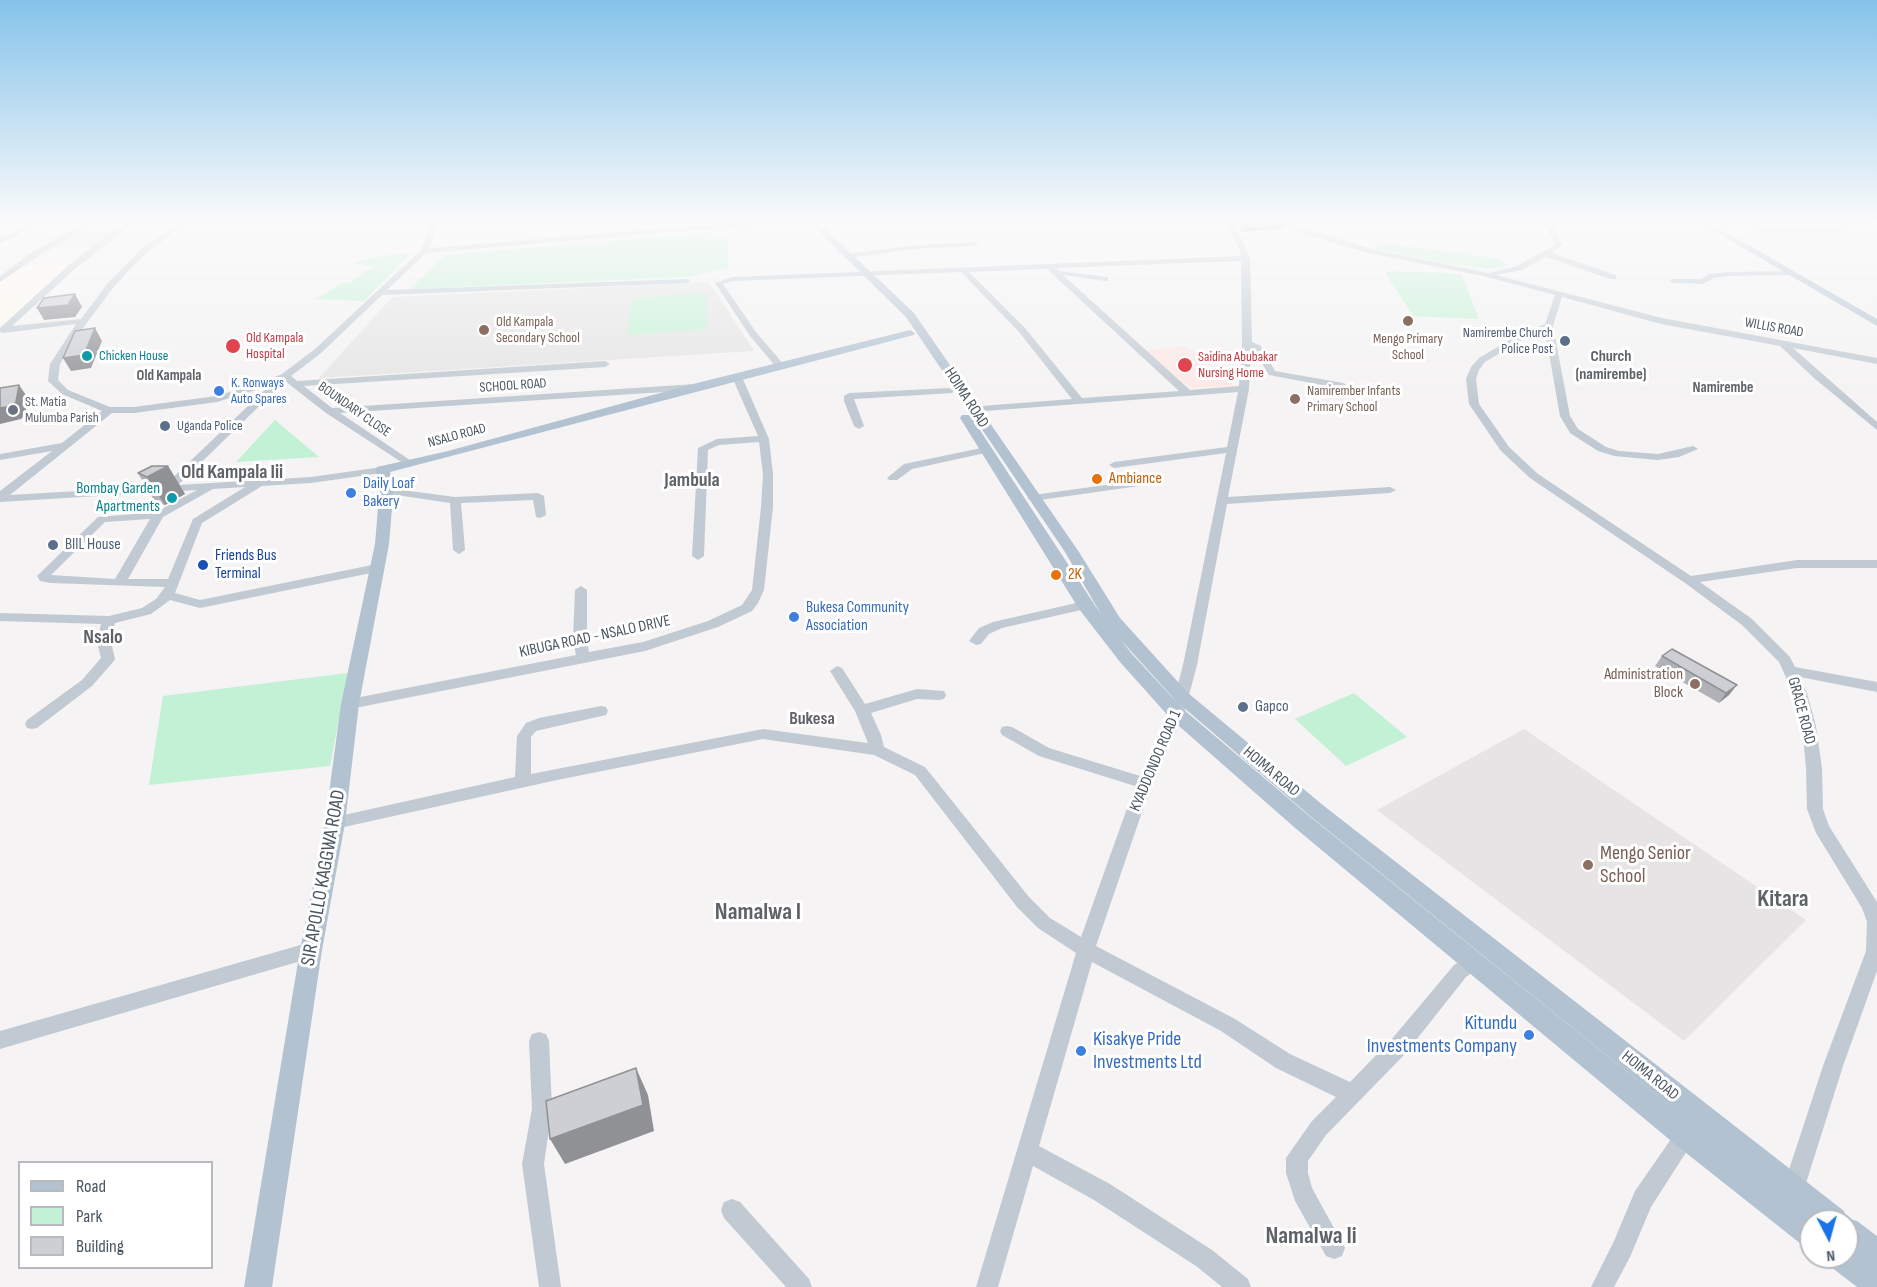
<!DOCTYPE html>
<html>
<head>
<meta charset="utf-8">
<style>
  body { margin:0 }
  #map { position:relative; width:1877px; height:1287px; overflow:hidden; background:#f5f3f3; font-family:"Sofia Sans Condensed",sans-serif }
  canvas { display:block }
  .legend { position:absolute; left:18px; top:1161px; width:195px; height:108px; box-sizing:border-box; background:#fff; border:2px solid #b7bbc0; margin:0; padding:8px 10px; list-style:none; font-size:18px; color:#4a5661 }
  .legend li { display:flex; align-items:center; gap:12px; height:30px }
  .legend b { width:30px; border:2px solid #b7bbc0 }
  .north { position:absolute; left:1799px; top:1209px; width:60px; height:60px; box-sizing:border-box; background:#fff; border:2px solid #b7bbc0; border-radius:50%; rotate:174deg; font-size:16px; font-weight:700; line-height:24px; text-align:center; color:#4a5661 }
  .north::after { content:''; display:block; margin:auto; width:21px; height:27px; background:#1a73e8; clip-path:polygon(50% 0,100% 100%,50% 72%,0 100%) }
</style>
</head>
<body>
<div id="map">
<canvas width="1877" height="1287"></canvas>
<ul class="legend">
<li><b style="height:8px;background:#b3c2d1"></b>Road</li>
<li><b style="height:16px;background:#c3f1d5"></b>Park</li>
<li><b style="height:16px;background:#cdcfd5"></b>Building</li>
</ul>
<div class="north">N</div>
</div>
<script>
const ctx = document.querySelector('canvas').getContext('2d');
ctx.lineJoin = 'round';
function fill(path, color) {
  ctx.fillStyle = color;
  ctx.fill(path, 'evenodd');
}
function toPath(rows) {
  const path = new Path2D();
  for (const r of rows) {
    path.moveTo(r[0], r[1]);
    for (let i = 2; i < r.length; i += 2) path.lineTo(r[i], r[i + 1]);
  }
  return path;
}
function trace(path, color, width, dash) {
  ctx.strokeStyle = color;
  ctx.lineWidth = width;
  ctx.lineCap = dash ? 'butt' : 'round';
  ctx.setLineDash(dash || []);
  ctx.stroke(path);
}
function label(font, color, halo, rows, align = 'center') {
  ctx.font = font + ' "Sofia Sans Condensed",sans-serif';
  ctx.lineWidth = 6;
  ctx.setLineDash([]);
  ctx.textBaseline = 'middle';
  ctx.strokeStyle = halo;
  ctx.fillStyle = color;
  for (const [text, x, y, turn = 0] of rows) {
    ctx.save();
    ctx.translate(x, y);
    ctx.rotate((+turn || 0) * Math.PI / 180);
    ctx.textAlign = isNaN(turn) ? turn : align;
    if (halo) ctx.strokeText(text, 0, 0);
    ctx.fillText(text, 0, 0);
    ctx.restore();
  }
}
fill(toPath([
  [72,263,53,279,0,328,0,281,19,267]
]), '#fdf9ef');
fill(toPath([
  [115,231,92,246,44,249,69,232],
  [709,282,754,351,319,378,392,297],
  [1524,729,1806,920,1684,1041,1377,810]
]), '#e6e4e5');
fill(toPath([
  [1184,346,1204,359,1234,386,1190,388,1144,351]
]), '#fce8e6');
fill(toPath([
  [1712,223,1833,223,1847,232,1767,236,1749,228,1718,227],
  [711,232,728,239,728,268,686,277,410,289,445,255],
  [1378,242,1499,259,1507,266,1489,269,1440,262,1376,249],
  [411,253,364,301,286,298,316,299,343,283,349,283,373,266,351,263,386,255],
  [1388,271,1451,273,1462,275,1479,319,1413,316,1385,273],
  [707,293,707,329,627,335,632,298],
  [275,420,319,457,236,462],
  [348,673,330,766,149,785,163,696],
  [1354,693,1407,737,1346,766,1295,719]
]), '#c3f1d5');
fill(toPath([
  [30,223,39,223,0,244,0,239,30,223],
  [84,223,93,223,37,257,0,282,0,276,31,253,84,223],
  [128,223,137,223,121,233,76,268,12,326,81,319,107,284,145,245,180,223,187,223,151,249,132,267,113,288,71,344,60,364,58,380,68,390,110,407,134,407,216,396,255,385,282,374,315,349,421,250,432,223,439,223,429,248,720,224,724,226,720,228,426,253,387,290,687,279,691,281,687,283,382,295,321,353,291,376,297,381,605,361,610,364,605,367,304,386,332,408,695,384,700,387,695,390,340,413,413,462,414,464,409,467,326,413,285,381,178,485,311,477,382,467,387,470,382,473,311,483,262,486,202,523,175,593,200,600,377,564,383,568,381,571,200,608,170,600,151,614,115,623,111,642,115,659,113,662,92,686,37,728,32,729,27,728,25,724,27,720,82,680,101,658,97,642,101,624,0,621,0,613,109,616,142,608,156,599,165,587,51,583,40,581,37,576,98,517,156,512,197,490,0,502,0,491,52,451,0,460,0,454,62,443,102,411,62,394,48,381,50,364,76,324,3,333,0,332,0,328,70,264,115,229,128,223],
  [269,386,164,486,10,495,112,413,134,413,217,402,269,386],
  [245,487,193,519,168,579,128,579,163,517,213,489,245,487],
  [150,519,115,579,51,575,105,522,150,519],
  [1055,223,1063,223,1064,224,1060,226,1055,223],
  [1226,223,1234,223,1250,258,1252,342,1261,346,1275,371,1343,383,1348,386,1343,389,1269,375,1254,350,1251,348,1249,389,1228,497,1390,487,1396,490,1390,493,1227,504,1197,665,1184,714,1152,783,1096,946,1235,1019,1290,1054,1350,1082,1391,1040,1454,965,1473,954,1479,956,1482,962,1479,968,1466,977,1405,1054,1326,1135,1308,1161,1308,1173,1312,1188,1345,1248,1342,1256,1334,1259,1326,1256,1295,1201,1286,1173,1286,1158,1312,1121,1336,1097,1276,1068,1221,1031,1092,962,1039,1146,1110,1184,1212,1250,1248,1279,1251,1287,1222,1287,1196,1266,1094,1200,1033,1166,998,1287,976,1287,1076,953,1038,928,1017,907,915,775,874,755,763,739,557,780,335,829,329,828,327,823,329,818,335,817,515,777,517,736,526,723,539,718,601,706,606,707,608,711,606,715,536,731,531,737,531,774,763,729,868,743,855,711,830,671,837,666,842,668,865,704,917,689,944,691,946,695,944,699,939,700,917,699,871,713,881,735,884,747,925,767,1029,897,1050,918,1081,937,1135,786,1039,756,1002,735,1000,731,1002,727,1007,726,1012,727,1049,748,1140,776,1170,714,1183,665,1226,453,1114,468,1109,465,1114,462,1227,447,1238,392,972,412,967,409,968,407,1072,399,1019,332,961,272,733,281,723,284,756,332,785,366,780,369,777,368,750,336,715,283,732,277,1241,256,1240,250,1226,223],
  [1241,261,1242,343,1239,386,1190,390,1063,275,1105,281,1108,281,1108,277,1059,271,1056,268,1241,261],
  [1047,269,1179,391,1082,398,1025,328,969,272,1047,269],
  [1280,223,1289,223,1372,249,1489,273,1517,266,1551,247,1554,245,1553,241,1546,228,1539,223,1547,223,1553,227,1562,245,1552,253,1616,275,1616,279,1610,279,1546,257,1522,270,1496,275,1662,318,1877,358,1877,364,1793,348,1877,422,1877,430,1814,378,1780,346,1661,324,1562,297,1553,326,1570,416,1578,429,1606,447,1619,451,1658,454,1693,446,1698,449,1679,457,1658,460,1614,456,1598,451,1570,433,1560,416,1545,331,1522,340,1485,362,1479,370,1476,379,1479,404,1509,447,1538,474,1691,576,1797,560,1877,560,1877,568,1797,568,1700,582,1752,619,1790,657,1795,667,1877,682,1877,692,1800,677,1807,693,1816,726,1822,768,1823,809,1829,826,1877,902,1877,971,1843,1066,1801,1199,1793,1202,1785,1199,1782,1191,1823,1066,1866,951,1867,922,1862,908,1816,833,1807,809,1806,768,1802,726,1793,693,1779,662,1742,625,1685,583,1530,478,1501,451,1469,404,1466,379,1471,367,1479,358,1516,336,1545,324,1555,295,1483,276,1368,253,1294,231,1280,223],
  [977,242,978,244,974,246,916,249,847,258,843,256,847,254,916,245,977,242],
  [1791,271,1795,273,1794,275,1728,276,1714,278,1703,284,1673,283,1669,281,1673,279,1701,279,1709,274,1728,272,1791,271],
  [737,374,742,377,769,439,773,474,773,507,764,590,758,603,752,611,718,627,645,651,350,709,345,708,343,704,345,700,350,699,576,655,573,640,575,590,581,586,587,590,587,640,589,652,643,642,708,621,742,605,752,590,761,507,763,474,759,442,719,445,708,450,704,556,698,560,692,556,698,448,717,439,758,436,732,377,737,374],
  [949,388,954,391,952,393,854,399,864,426,859,429,854,426,844,401,844,396,849,393,949,388],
  [986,447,991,450,990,452,912,469,897,480,889,480,887,478,904,464,986,447],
  [1142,480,1148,483,1146,485,1033,501,1027,498,1033,495,1142,480],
  [387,488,455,497,538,493,544,496,546,515,540,518,536,517,533,500,461,503,465,550,459,554,453,550,450,503,383,493,383,489,387,488],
  [1085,601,1090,602,1091,605,1090,608,1002,628,989,634,981,644,976,645,969,641,979,628,993,622,1085,601],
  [311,942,317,944,320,950,317,956,311,958,0,1049,0,1031,311,942],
  [539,1032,546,1034,549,1041,552,1109,544,1164,561,1287,539,1287,522,1164,532,1109,529,1041,532,1034,539,1032],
  [1685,1126,1692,1129,1695,1136,1692,1143,1651,1207,1630,1257,1614,1287,1591,1287,1614,1241,1635,1191,1678,1129,1685,1126],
  [732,1199,740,1202,809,1279,812,1287,786,1287,724,1218,721,1210,724,1202,732,1199]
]), '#c1cad2');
fill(toPath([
  [709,223,765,223,761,226,720,229,709,223],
  [810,223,819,223,914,313,1079,552,1120,618,1188,693,1324,806,1844,1211,1846,1218,1857,1221,1877,1236,1877,1267,1875,1266,1877,1267,1877,1287,1857,1287,1831,1267,1827,1257,1847,1257,1847,1221,1811,1221,1811,1248,1801,1244,1676,1145,1294,827,1171,719,1120,662,1079,609,960,418,962,415,970,415,1102,616,1065,552,906,317,810,223],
  [1120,639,1176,701,1310,816,1738,1161,1308,815,1183,709,1132,654,1120,639],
  [1700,223,1710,223,1877,319,1877,326,1700,223],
  [910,330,915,333,914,335,390,472,394,484,389,544,359,704,345,823,322,950,272,1287,244,1287,300,950,325,823,341,704,375,544,380,484,375,470,377,467,448,451,693,384,910,330]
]), '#b3c2d1');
fill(toPath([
  [1236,223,1285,223,1284,228,1242,232],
  [168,466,185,494,165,505,155,502,138,473],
  [1662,656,1729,695,1719,703,1655,666]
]), '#b0b2b7');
fill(toPath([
  [1243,223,1285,223,1284,228,1242,232],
  [75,294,82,307,75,317,44,320,37,308],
  [95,328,102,341,91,368,71,371,63,358],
  [19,385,28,398,25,415,21,419,0,424,0,408],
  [168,466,185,494,165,505,147,477],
  [1737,685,1729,695,1719,703,1726,693],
  [636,1068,648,1095,654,1131,565,1164,550,1139]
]), '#909195');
const building = toPath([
  [75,294,68,305,37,308,44,298,75,294],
  [95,328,84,355,63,358,75,331,95,328],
  [19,385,16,402,12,406,0,408,0,388,19,385],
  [152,466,168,466,147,477,138,473,152,466],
  [1672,649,1737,685,1726,693,1662,656,1672,649],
  [636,1068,643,1105,550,1139,546,1101,636,1068]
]);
fill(building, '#cdcfd5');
trace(building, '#909195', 1.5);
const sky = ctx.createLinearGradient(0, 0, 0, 403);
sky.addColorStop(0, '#85c3ea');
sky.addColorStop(0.55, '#fafafa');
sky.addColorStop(1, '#fafafa00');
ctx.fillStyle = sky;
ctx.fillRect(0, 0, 1877, 403);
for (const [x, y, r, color] of [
  [1408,321,6,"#8d6e63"],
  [484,330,6,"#8d6e63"],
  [1565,341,6,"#5c6f8a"],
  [233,346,8,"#e0444e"],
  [87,356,6,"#0f9aa8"],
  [1185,365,8,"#e0444e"],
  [219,391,6,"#3f7fe0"],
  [1295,399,6,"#8d6e63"],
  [13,410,6,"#6b7280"],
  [165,426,6,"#5c6f8a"],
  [1097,479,6,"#e8710a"],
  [351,493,6,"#3f7fe0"],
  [172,498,6,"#0f9aa8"],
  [53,545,6,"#5c6f8a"],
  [203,565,6,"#1a4fb4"],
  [1056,575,6,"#e8710a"],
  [794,617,6,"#3f7fe0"],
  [1695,684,6,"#8d6e63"],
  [1243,707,6,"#5c6f8a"],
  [1588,865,6,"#8d6e63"],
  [1529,1035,6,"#3f7fe0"],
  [1081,1051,6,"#3f7fe0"]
]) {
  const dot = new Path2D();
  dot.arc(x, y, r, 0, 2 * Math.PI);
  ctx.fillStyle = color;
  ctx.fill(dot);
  trace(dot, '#fff', 2);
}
label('14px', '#785e54', '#fff', [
  ["Old Kampala",496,322],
  ["Secondary School",496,338],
  ["Mengo Primary",1408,339,"center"],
  ["School",1408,355,"center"],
  ["Namirember Infants",1307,391],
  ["Primary School",1307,407]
], 'left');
label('14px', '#4a5661', '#fff', [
  ["WILLIS ROAD",1774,328,10],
  ["SCHOOL ROAD",513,386,-4],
  ["BOUNDARY CLOSE",354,410,35],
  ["NSALO ROAD",457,436,-15]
]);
label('14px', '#4e5e75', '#fff', [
  ["Namirembe Church",1553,333],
  ["Police Post",1553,349],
  ["Uganda Police",177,426,"left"]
], 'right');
label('14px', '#be3a42', '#fff', [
  ["Old Kampala",246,338],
  ["Hospital",246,354],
  ["Saidina Abubakar",1198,357],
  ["Nursing Home",1198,373]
], 'left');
label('14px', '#0d838f', '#fff', [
  ["Chicken House",99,356]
], 'left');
label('14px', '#366cbe', '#fff', [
  ["K. Ronways",231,383],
  ["Auto Spares",231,399]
], 'left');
label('14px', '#5b616d', '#fff', [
  ["St. Matia",25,402],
  ["Mulumba Parish",25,418]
], 'left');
label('bold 15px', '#5f6368', '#fff', [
  ["Old Kampala",169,376],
  ["Namirembe",1723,388]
]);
label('bold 16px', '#5f6368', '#fff', [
  ["Church",1611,357],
  ["(namirembe)",1611,375]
]);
label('16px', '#4a5661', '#fff', [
  ["HOIMA ROAD",966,398,57],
  ["KIBUGA ROAD - NSALO DRIVE",595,637,-12],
  ["GRACE ROAD",1801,711,75],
  ["KYADDONDO ROAD 1",1156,761,-67],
  ["HOIMA ROAD",1271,772,40],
  ["HOIMA ROAD",1650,1076,39]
]);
label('16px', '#c56008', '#fff', [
  ["Ambiance",1109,479],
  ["2K",1068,575]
], 'left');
label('16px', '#366cbe', '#fff', [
  ["Daily Loaf",363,484],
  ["Bakery",363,502],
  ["Bukesa Community",806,608],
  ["Association",806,626]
], 'left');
label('16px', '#0d838f', '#fff', [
  ["Bombay Garden",160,489],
  ["Apartments",160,507]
], 'right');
label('16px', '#4e5e75', '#fff', [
  ["BIIL House",65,545],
  ["Gapco",1255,707]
], 'left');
label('16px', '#164399', '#fff', [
  ["Friends Bus",215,556],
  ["Terminal",215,574]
], 'left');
label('16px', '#785e54', '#fff', [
  ["Administration",1683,675],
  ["Block",1683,693]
], 'right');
label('bold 18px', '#5f6368', '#fff', [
  ["Bukesa",812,719]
]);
label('bold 20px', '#5f6368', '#fff', [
  ["Old Kampala Iii",232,473],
  ["Jambula",692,481],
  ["Nsalo",103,638]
]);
label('20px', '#785e54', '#fff', [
  ["Mengo Senior",1600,854],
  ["School",1600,877]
], 'left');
label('20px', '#4a5661', '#fff', [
  ["SIR APOLLO KAGGWA ROAD",324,878,-80]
]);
label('20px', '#366cbe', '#fff', [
  ["Kitundu",1517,1024],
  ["Investments Company",1517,1047],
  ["Kisakye Pride",1093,1040,"left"],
  ["Investments Ltd",1093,1063,"left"]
], 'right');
label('bold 24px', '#5f6368', '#fff', [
  ["Kitara",1783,900],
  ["Namalwa I",758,913],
  ["Namalwa Ii",1311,1237]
]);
</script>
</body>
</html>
